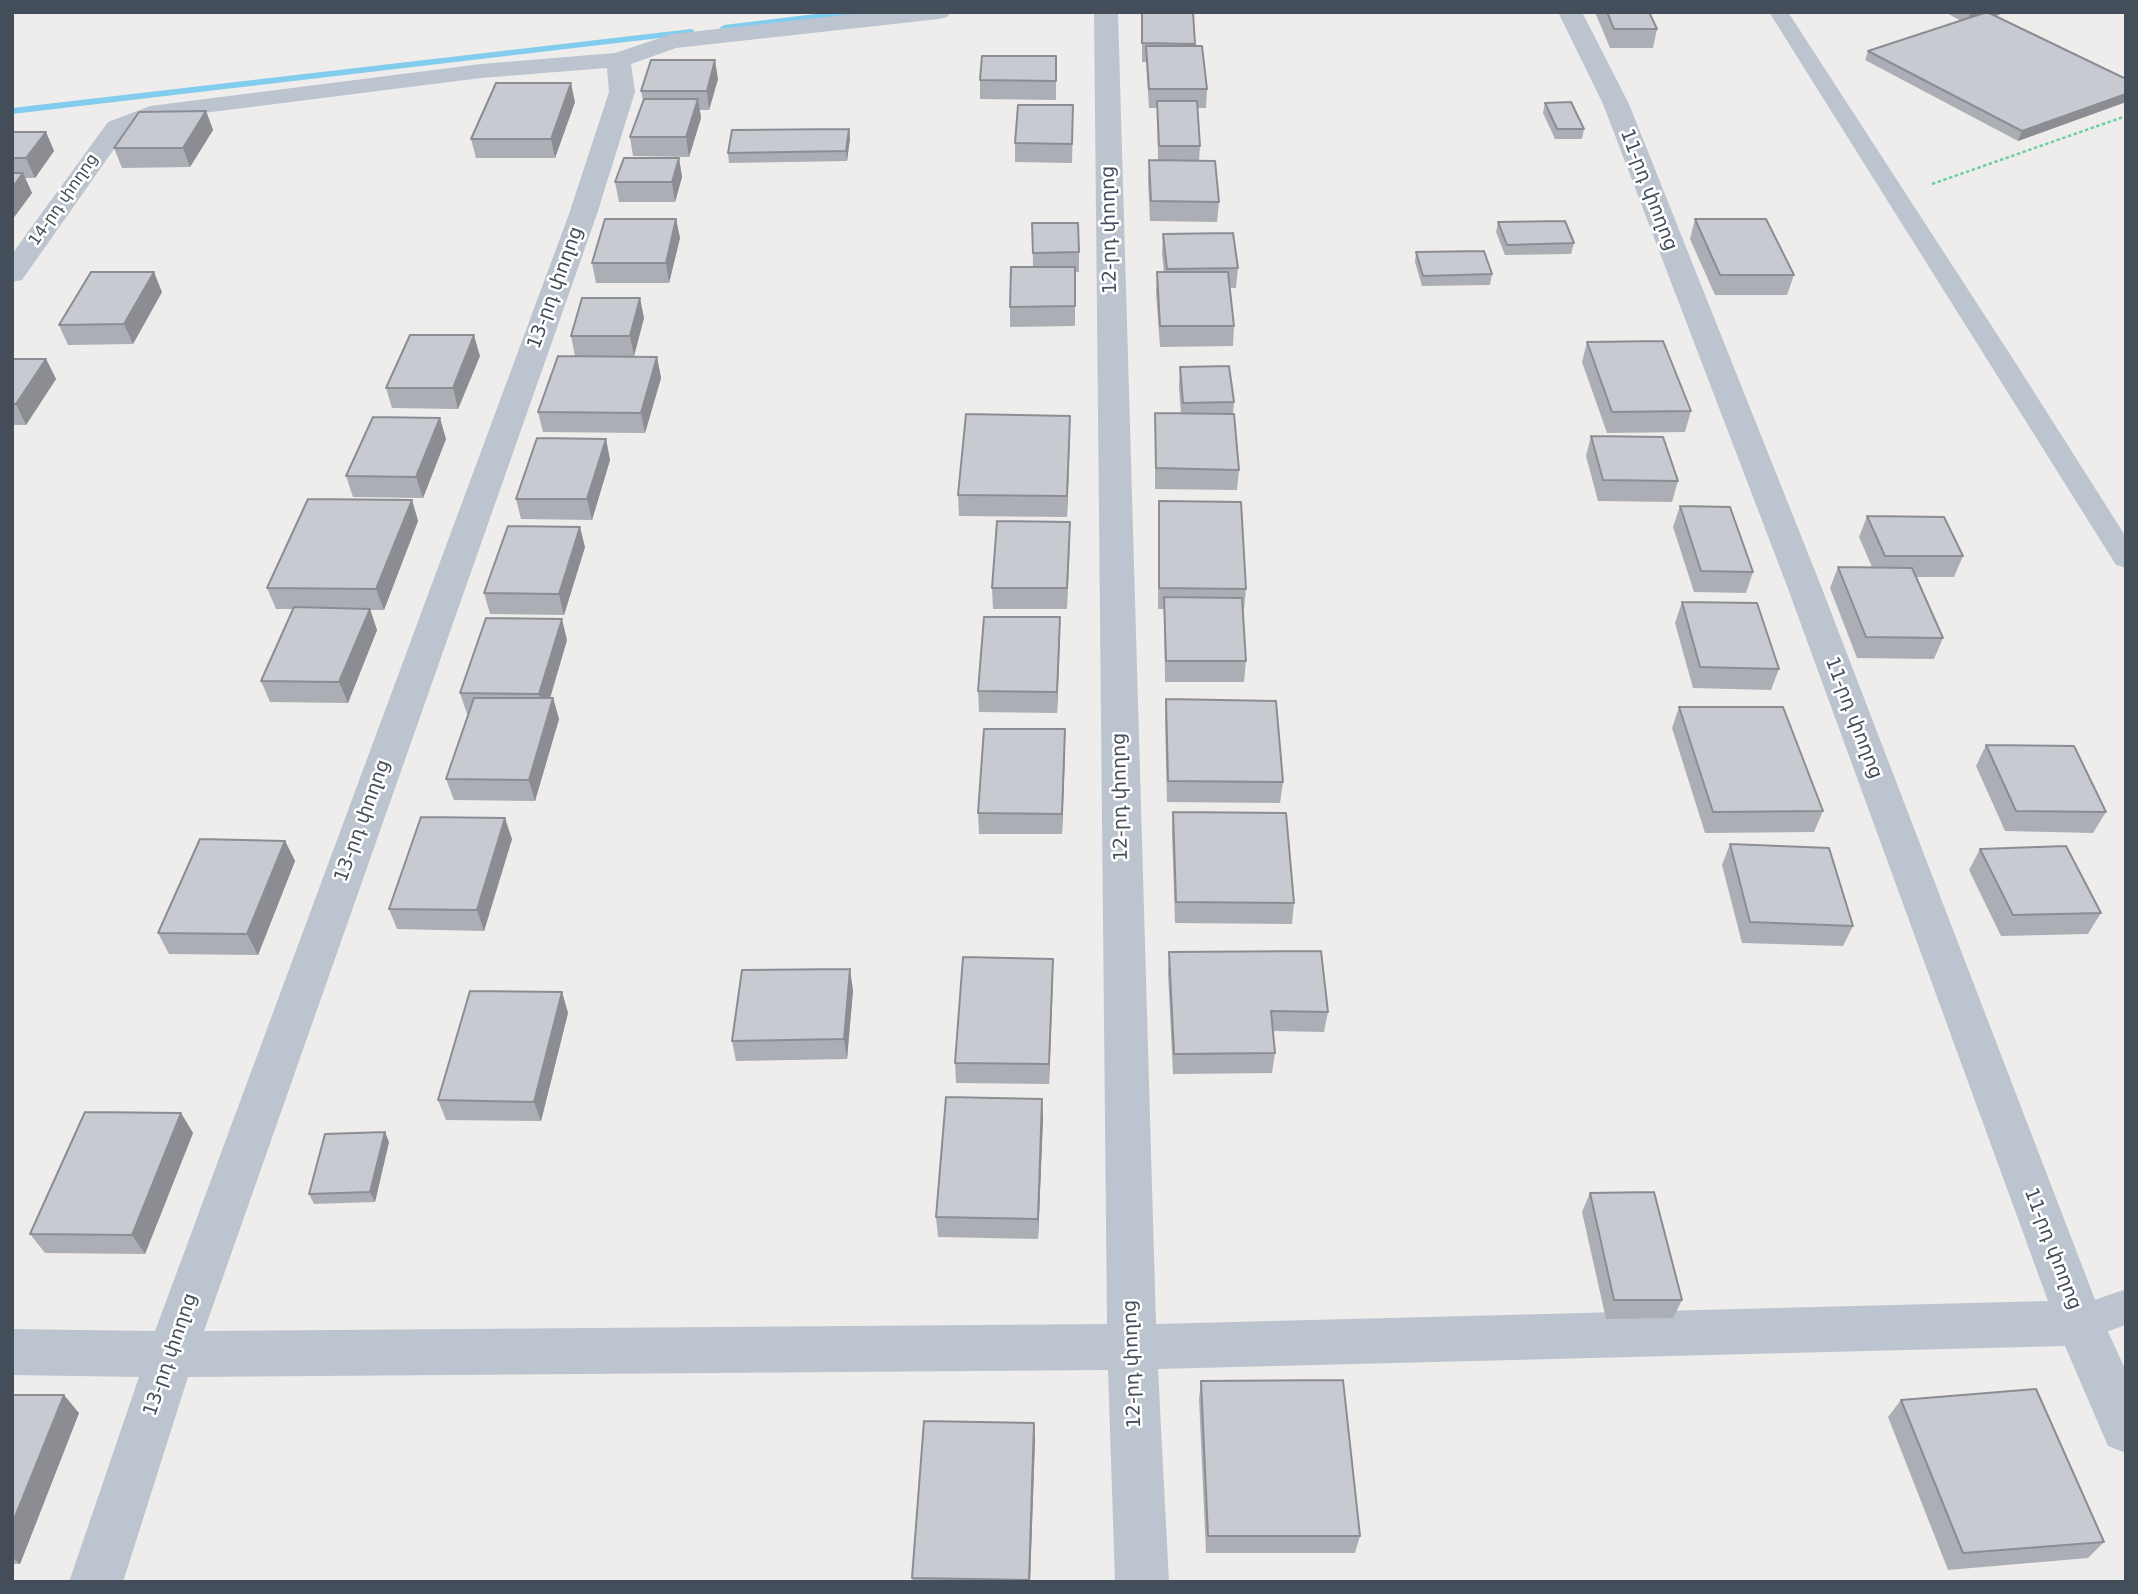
<!DOCTYPE html>
<html>
<head>
<meta charset="utf-8">
<style>
  body { margin:0 }
  #map { position:relative; width:2138px; height:1594px; overflow:hidden; background:#efecec; font-family:"DejaVu Sans",sans-serif }
  canvas { display:block }
  .frame { position:absolute; inset:0; border:14px solid #444d5a; pointer-events:none }
</style>
</head>
<body>
<div id="map">
<canvas width="2138" height="1594"></canvas>
<div class="frame"></div>
</div>
<script>
const ctx = document.querySelector('canvas').getContext('2d');
ctx.lineJoin = 'round';
function toPath(rows) {
  const path = new Path2D();
  for (const r of rows) {
    path.moveTo(r[0], r[1]);
    for (let i = 2; i < r.length; i += 2) path.lineTo(r[i], r[i + 1]);
  }
  return path;
}
function fill(path, color) {
  ctx.fillStyle = color;
  ctx.fill(path, 'evenodd');
}
function trace(path, color, width, dash) {
  ctx.strokeStyle = color;
  ctx.lineWidth = width;
  ctx.lineCap = dash ? 'butt' : 'round';
  ctx.setLineDash(dash || []);
  ctx.stroke(path);
}
function label(font, color, halo, rows, align = 'center') {
  ctx.font = font + ' "DejaVu Sans","Noto Sans Armenian",sans-serif';
  ctx.lineWidth = 5;
  ctx.setLineDash([]);
  ctx.textBaseline = 'middle';
  ctx.strokeStyle = halo;
  ctx.fillStyle = color;
  for (const [text, x, y, turn = 0] of rows) {
    ctx.save();
    ctx.translate(x, y);
    ctx.rotate((+turn || 0) * Math.PI / 180);
    ctx.textAlign = isNaN(turn) ? turn : align;
    if (halo) ctx.strokeText(text, 0, 0);
    ctx.fillText(text, 0, 0);
    ctx.restore();
  }
}
fill(toPath([
  [832,12,863,12,858,15,724,31,719,28,724,25,832,12],
  [691,29,694,30,694,34,12,114,12,108,691,29]
]), '#82cdee');
trace(toPath([
  [1932,184,2126,116]
]), '#6ecea8', 2.5, [3.5, 2.5]);
fill(toPath([
  [1769,12,1788,12,2015,362,2126,537,2126,568,2116,565,1769,12],
  [2126,1289,2126,1325,2080,1341,2066,1336,2060,1323,2066,1310,2126,1289]
]), '#bcc5cf');
fill(toPath([
  [871,12,951,12,947,17,939,19,676,48,631,64,635,92,597,214,204,1331,1107,1324,1094,12,1118,12,1156,1324,2048,1301,1787,586,1603,104,1558,12,1582,12,1629,104,1821,586,2104,1323,2126,1371,2126,1453,2108,1446,2065,1346,1158,1369,1169,1582,1115,1582,1108,1370,188,1377,123,1582,69,1582,139,1377,12,1375,12,1329,155,1331,569,214,609,92,607,68,481,78,164,118,126,132,22,280,12,282,12,254,108,122,150,106,481,64,615,53,672,34,871,12]
]), '#bcc5cf');
fill(toPath([
  [1142,12,1195,44,1207,89,1206,108,1197,108,1200,146,1199,161,1219,202,1217,222,1150,221,1148,180,1149,160,1158,160,1157,108,1149,108,1146,62,1142,62],
  [1595,12,1649,12,1657,29,1653,48,1610,48],
  [1945,12,2007,12,1996,16,2126,79,2126,102,2018,141,1865,60,1868,51,1961,21],
  [1056,56,1056,100,980,99,980,80],
  [718,79,709,110,700,110,701,118,689,157,633,156,630,137,643,100,641,91],
  [575,102,555,158,476,158,471,139],
  [1545,103,1584,129,1582,139,1555,139,1543,113],
  [206,111,213,130,190,167,122,168,114,148],
  [1073,124,1072,163,1015,162,1015,143],
  [12,132,46,132,54,151,35,178,25,178,32,193,12,220],
  [850,138,847,161,729,163,728,153],
  [679,158,682,177,675,202,619,202,615,182],
  [676,219,680,238,669,283,596,283,592,263],
  [1695,219,1794,275,1787,295,1715,295,1690,239],
  [1498,222,1574,243,1571,254,1505,255,1496,232],
  [1032,223,1079,252,1079,272,1075,272,1075,326,1010,327,1010,307,1033,267],
  [1163,234,1238,268,1236,288,1230,288,1234,326,1233,346,1160,347,1156,292,1157,272,1164,272,1162,254],
  [1416,252,1492,274,1490,285,1422,286,1415,262],
  [162,292,133,344,68,345,59,325],
  [644,318,634,356,582,356,657,357,661,378,645,433,543,432,538,412,575,356,571,336],
  [1587,342,1691,411,1685,432,1607,433,1582,362],
  [480,356,458,409,392,408,386,388],
  [12,359,46,359,56,379,26,425,12,425],
  [1180,367,1234,402,1233,414,1239,470,1237,490,1155,489,1155,413,1181,414,1179,388],
  [1070,416,1067,517,959,516,958,495],
  [1591,436,1678,481,1672,502,1598,501,1586,456],
  [446,439,423,498,353,497,346,476],
  [606,439,610,460,592,520,521,519,516,499],
  [412,500,418,521,384,610,370,610,377,630,348,703,270,702,261,681,293,609,276,609,267,588],
  [1159,501,1246,589,1244,610,1243,610,1246,661,1244,682,1165,682,1164,609,1158,609],
  [1680,506,1753,572,1746,593,1694,592,1673,527],
  [1867,516,1963,556,1954,577,1916,577,1943,638,1934,659,1857,658,1830,588,1838,567,1872,567,1859,537],
  [1070,542,1067,609,993,609,992,588],
  [585,547,564,615,490,614,484,593],
  [1682,602,1779,669,1771,690,1693,688,1675,623],
  [1060,617,1057,713,979,712,978,691],
  [567,640,550,698,553,698,559,719,535,801,454,800,446,779,468,714,467,714,460,693],
  [1166,699,1283,782,1280,803,1167,802,1165,720],
  [1679,707,1823,811,1814,832,1705,833,1672,728],
  [1986,745,2106,812,2093,833,2005,831,1976,766],
  [1065,750,1062,834,979,834,978,813],
  [1173,812,1294,903,1292,924,1175,923,1172,833],
  [512,839,484,931,397,929,389,909],
  [285,841,295,861,258,955,169,954,158,933],
  [1730,844,1853,926,1843,946,1742,943,1722,865],
  [1980,849,2101,913,2088,934,2001,936,1969,870],
  [1169,952,1328,1012,1324,1032,1273,1031,1275,1053,1272,1073,1173,1074,1168,973],
  [1053,959,1049,1084,956,1083,955,1063],
  [853,990,847,1059,736,1061,732,1041],
  [562,992,568,1013,541,1121,446,1120,438,1100],
  [1042,1099,1043,1119,1038,1239,938,1237,936,1217],
  [181,1113,193,1133,145,1254,45,1253,30,1234],
  [389,1142,375,1202,314,1204,309,1194],
  [1590,1193,1682,1300,1673,1318,1606,1319,1582,1212],
  [1201,1381,1360,1536,1355,1553,1206,1553,1199,1399],
  [12,1395,79,1413,20,1564,12,1564],
  [1901,1400,2104,1542,2088,1558,1948,1570,1888,1417],
  [1034,1423,1035,1440,1030,1582,913,1582,912,1578]
]), '#acaeb5');
fill(toPath([
  [1978,12,2007,12,1967,24,1970,14],
  [715,60,718,79,709,110,707,91],
  [571,83,575,102,555,158,551,139],
  [2126,94,2126,102,2018,141,2022,131],
  [698,99,701,118,689,157,686,137],
  [206,111,213,130,190,167,183,148],
  [849,129,850,138,847,161,846,151],
  [46,132,54,151,35,178,26,158],
  [679,158,682,177,675,202,672,182],
  [23,173,32,193,12,220,12,188],
  [676,219,680,238,669,283,666,263],
  [154,272,162,292,133,344,124,324],
  [640,298,644,318,634,356,630,336],
  [474,335,480,356,458,409,453,388],
  [657,357,661,378,645,433,641,413],
  [46,359,56,379,26,425,16,404],
  [1070,416,1070,436,1067,517,1067,496],
  [440,418,446,439,423,498,416,477],
  [606,439,610,460,592,520,587,499],
  [412,500,418,521,384,610,376,589],
  [580,527,585,547,564,615,559,594],
  [370,609,377,630,348,703,339,682],
  [1060,617,1060,638,1057,713,1057,692],
  [562,619,567,640,545,715,539,694],
  [553,698,559,719,535,801,529,780],
  [1065,729,1065,750,1062,834,1062,814],
  [505,818,512,839,484,931,477,910],
  [285,841,295,861,258,955,247,934],
  [1053,959,1053,979,1049,1084,1049,1064],
  [850,969,853,990,847,1059,844,1039],
  [562,992,568,1013,541,1121,534,1102],
  [1042,1099,1043,1119,1038,1239,1038,1219],
  [181,1113,193,1133,145,1254,132,1235],
  [385,1132,389,1142,375,1202,370,1192],
  [64,1395,79,1413,20,1564,12,1557,12,1524],
  [1034,1423,1035,1440,1030,1582,1029,1582]
]), '#8c8d93');
const building = toPath([
  [1142,12,1193,12,1195,44,1142,43,1142,12],
  [1607,12,1649,12,1657,29,1614,29,1607,12],
  [1987,12,2126,79,2126,94,2022,131,1868,51,1987,12],
  [1146,46,1202,46,1207,89,1149,89,1146,46],
  [982,56,1056,56,1056,81,980,80,982,56],
  [651,60,715,60,707,91,641,91,651,60],
  [496,83,571,83,551,139,471,139,496,83],
  [644,99,698,99,686,137,630,137,644,99],
  [1157,101,1197,101,1200,146,1159,146,1157,101],
  [1571,102,1584,129,1557,129,1545,103,1571,102],
  [1018,105,1073,105,1072,144,1015,143,1018,105],
  [206,111,183,148,114,148,139,112,206,111],
  [849,129,846,151,728,153,732,130,849,129],
  [12,132,46,132,26,158,12,158,12,132],
  [624,158,679,158,672,182,615,182,624,158],
  [1149,160,1215,161,1219,202,1151,201,1149,160],
  [12,173,23,173,12,188,12,173],
  [605,219,676,219,666,263,592,263,605,219],
  [1695,219,1766,219,1794,275,1720,275,1695,219],
  [1565,221,1574,243,1507,245,1498,222,1565,221],
  [1032,223,1078,223,1079,252,1033,253,1032,223],
  [1233,233,1238,268,1167,269,1163,234,1233,233],
  [1484,251,1492,274,1423,276,1416,252,1484,251],
  [1011,267,1075,267,1075,306,1010,307,1011,267],
  [91,272,154,272,124,324,59,325,91,272],
  [1157,272,1228,272,1234,326,1160,326,1157,272],
  [582,298,640,298,630,336,571,336,582,298],
  [410,335,474,335,453,388,386,388,410,335],
  [1663,341,1691,411,1612,412,1587,342,1663,341],
  [558,356,657,357,641,413,538,412,558,356],
  [12,359,46,359,16,404,12,404,12,359],
  [1229,366,1234,402,1183,403,1180,367,1229,366],
  [1155,413,1234,414,1239,470,1156,468,1155,413],
  [966,414,1070,416,1067,496,958,495,966,414],
  [373,417,440,418,416,477,346,476,373,417],
  [1591,436,1663,437,1678,481,1603,480,1591,436],
  [537,438,606,439,587,499,516,499,537,438],
  [308,499,412,500,376,589,267,588,308,499],
  [1159,501,1241,502,1246,589,1159,588,1159,501],
  [1680,506,1730,507,1753,572,1701,571,1680,506],
  [1867,516,1944,517,1963,556,1885,556,1867,516],
  [997,521,1070,522,1067,588,992,588,997,521],
  [508,526,580,527,559,594,484,593,508,526],
  [1838,567,1912,568,1943,638,1866,637,1838,567],
  [1164,597,1242,598,1246,661,1166,661,1164,597],
  [1682,602,1757,603,1779,669,1700,667,1682,602],
  [294,607,370,609,339,682,261,681,294,607],
  [984,617,1060,617,1057,692,978,691,984,617],
  [486,618,562,619,539,694,460,693,486,618],
  [474,698,553,698,529,780,446,779,474,698],
  [1166,699,1276,701,1283,782,1168,781,1166,699],
  [1679,707,1783,707,1823,811,1713,812,1679,707],
  [984,729,1065,729,1062,814,978,813,984,729],
  [1986,745,2074,746,2106,812,2016,811,1986,745],
  [1173,812,1286,813,1294,903,1176,902,1173,812],
  [421,817,505,818,477,910,389,909,421,817],
  [200,839,285,841,247,934,158,933,200,839],
  [1730,844,1829,848,1853,926,1750,922,1730,844],
  [2066,846,2101,913,2013,915,1980,849,2066,846],
  [1321,951,1328,1012,1271,1011,1275,1053,1174,1054,1169,952,1321,951],
  [963,957,1053,959,1049,1064,955,1063,963,957],
  [850,969,844,1039,732,1041,742,970,850,969],
  [470,991,562,992,534,1102,438,1100,470,991],
  [946,1097,1042,1099,1038,1219,936,1217,946,1097],
  [85,1112,181,1113,132,1235,30,1234,85,1112],
  [385,1132,370,1192,309,1194,325,1134,385,1132],
  [1654,1192,1682,1300,1614,1300,1590,1193,1654,1192],
  [1343,1380,1360,1536,1208,1536,1201,1381,1343,1380],
  [2036,1389,2104,1542,1963,1553,1901,1400,2036,1389],
  [12,1395,64,1395,12,1524,12,1395],
  [924,1421,1034,1423,1029,1580,912,1578,924,1421]
]);
fill(building, '#c8cad2');
trace(building, '#8c8d93', 2);
label('16px', '#444d5a', '#fff', [
  ["14-րդ փողոց",64,200,-55]
]);
label('19px', '#444d5a', '#fff', [
  ["11-րդ փողոց",1648,190,69],
  ["12-րդ փողոց",1110,230,-91],
  ["13-րդ փողոց",556,288,-70],
  ["11-րդ փողոց",1853,718,69],
  ["12-րդ փողոց",1121,797,-91],
  ["13-րդ փողոց",363,821,-70],
  ["11-րդ փողոց",2052,1249,69],
  ["13-րդ փողոց",171,1355,-71],
  ["12-րդ փողոց",1133,1364,-92]
]);
</script>
</body>
</html>
